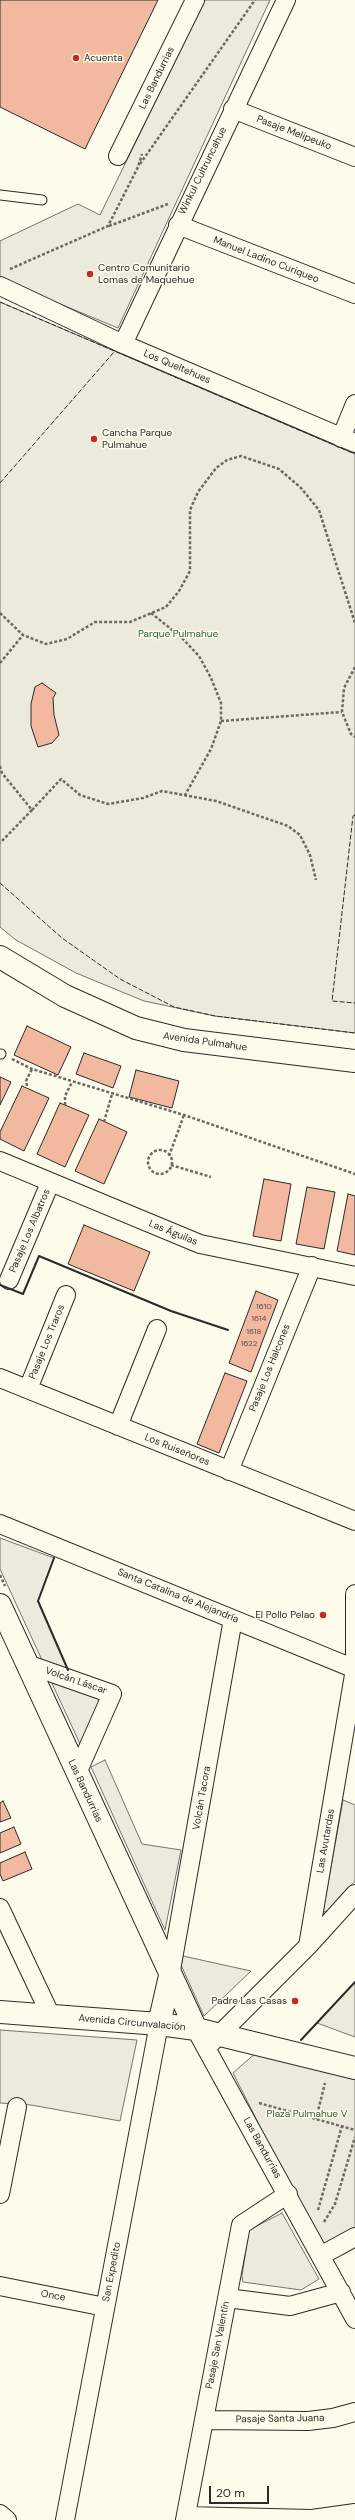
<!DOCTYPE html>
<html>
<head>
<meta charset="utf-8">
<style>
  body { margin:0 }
  #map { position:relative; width:355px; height:2520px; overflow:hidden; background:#fdfbea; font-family:"DM Sans",sans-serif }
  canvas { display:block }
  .scale { position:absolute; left:209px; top:2486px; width:60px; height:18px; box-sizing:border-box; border:2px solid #2b2b2b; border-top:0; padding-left:5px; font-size:12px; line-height:14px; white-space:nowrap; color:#2b2b2b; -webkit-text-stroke:3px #fdfbea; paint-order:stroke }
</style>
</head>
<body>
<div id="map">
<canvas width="355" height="2520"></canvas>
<div class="scale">20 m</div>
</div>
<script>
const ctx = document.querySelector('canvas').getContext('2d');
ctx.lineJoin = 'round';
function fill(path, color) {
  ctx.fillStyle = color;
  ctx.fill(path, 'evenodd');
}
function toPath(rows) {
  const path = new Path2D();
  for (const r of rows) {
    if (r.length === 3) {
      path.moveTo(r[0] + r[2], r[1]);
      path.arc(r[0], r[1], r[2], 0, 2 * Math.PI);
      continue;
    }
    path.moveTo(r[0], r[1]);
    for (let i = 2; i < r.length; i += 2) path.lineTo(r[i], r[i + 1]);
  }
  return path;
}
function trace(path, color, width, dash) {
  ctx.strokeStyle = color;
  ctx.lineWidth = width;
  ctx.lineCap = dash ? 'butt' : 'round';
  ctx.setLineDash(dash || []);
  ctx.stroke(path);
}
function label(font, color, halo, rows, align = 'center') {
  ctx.font = font + ' "DM Sans",sans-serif';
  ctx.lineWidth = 3;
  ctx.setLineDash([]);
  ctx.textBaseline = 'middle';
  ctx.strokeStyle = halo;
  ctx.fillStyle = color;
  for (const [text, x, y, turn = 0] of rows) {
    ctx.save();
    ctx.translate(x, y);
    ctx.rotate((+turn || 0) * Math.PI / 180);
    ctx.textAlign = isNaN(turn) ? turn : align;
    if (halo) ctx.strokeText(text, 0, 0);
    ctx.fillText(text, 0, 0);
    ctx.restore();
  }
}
const green = toPath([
  [205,0,270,0,118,328,0,279,0,241,78,204,100,215,205,0],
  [0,302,355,454,355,1033,215,1016,144,1001,76,973,16,940,0,927,0,302],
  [0,1538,54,1558,38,1601,68,1670,42,1660,0,1569,0,1538],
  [49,1677,104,1701,82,1748,49,1677],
  [105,1760,142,1844,181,1850,165,1930,91,1767,105,1760],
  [343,1800,355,1805,355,1881,328,1911,323,1912,343,1800],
  [183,1956,251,1971,204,2016,181,1965,183,1956],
  [355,1982,355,2037,317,2023,355,1982],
  [0,2030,137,2040,120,2121,31,2105,0,2103,0,2030],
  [258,2051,355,2077,355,2234,323,2251,233,2073,258,2051],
  [282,2213,319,2279,301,2290,243,2282,242,2276,249,2230,282,2213]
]);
fill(green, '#ecebdb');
trace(green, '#74746e', 1);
const building = toPath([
  [0,0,158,0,85,149,0,107,0,0],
  [42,683,56,693,53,698,54,715,59,735,52,743,38,747,31,726,31,704,35,687,42,683],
  [27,1026,71,1047,58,1075,14,1055,27,1026],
  [84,1053,121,1066,113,1088,76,1074,84,1053],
  [136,1070,179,1081,172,1108,129,1097,136,1070],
  [0,1077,11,1082,0,1105,0,1077],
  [22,1086,49,1098,24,1151,0,1139,0,1132,22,1086],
  [60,1103,89,1115,65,1167,37,1154,60,1103],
  [99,1119,127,1132,104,1184,75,1171,99,1119],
  [264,1179,291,1184,281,1241,253,1236,264,1179],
  [307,1187,335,1192,324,1249,296,1244,307,1187],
  [348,1194,355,1196,355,1255,337,1251,348,1194],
  [84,1225,150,1252,134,1291,68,1264,84,1225],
  [256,1291,278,1300,251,1372,229,1363,256,1291],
  [225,1373,247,1381,219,1453,197,1444,225,1373],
  [3,1801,11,1818,0,1822,0,1803,3,1801],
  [14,1827,21,1844,0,1853,0,1833,14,1827],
  [25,1852,32,1869,3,1881,0,1874,0,1863,25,1852]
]);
fill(building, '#f2b8a0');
trace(building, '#2b2b2b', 1);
const lane = toPath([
  [0,195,42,200],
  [0,1054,1,1054]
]);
const street = toPath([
  [233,109,355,157],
  [118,156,195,0],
  [178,225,355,294],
  [0,286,123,344,355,443],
  [123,344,286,0],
  [341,438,355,404],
  [0,1161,200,1244,355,1276],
  [9,1280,50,1183],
  [0,1378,355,1521],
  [28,1389,66,1295],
  [118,1426,157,1329],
  [229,1471,312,1266],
  [0,1524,355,1669],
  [27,1664,112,1694,77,1773],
  [0,1908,51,2016],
  [308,1946,355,1894],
  [170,1976,233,1619],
  [200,2037,355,2319],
  [206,2048,308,1946,355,1669,355,1594],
  [0,2194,17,2107],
  [322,2255,355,2237],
  [0,2286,105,2307],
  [227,2298,290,2306,341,2292],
  [204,2420,308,2421,333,2418,355,2412],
  [0,2514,7,2520],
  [186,2516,312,2519,355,2513],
  [65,2520,159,2024],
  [185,2520,241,2225,288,2194]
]);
const secondary = toPath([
  [0,957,65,996,136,1028,184,1040,355,1061],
  [0,1605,196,2029],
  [0,2012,159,2024,196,2029,355,2068],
  [159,2024,170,1976]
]);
trace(lane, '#2b2b2b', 11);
trace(street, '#2b2b2b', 20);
trace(secondary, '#2b2b2b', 24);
trace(toPath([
  [140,164,255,0],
  [109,226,168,204],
  [10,269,108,226,138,167,142,154],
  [0,613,23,635,46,644,67,639,95,622,130,622,166,607,179,591,190,571,190,510,198,492,216,468,227,460,241,456,279,469,301,488,319,510,355,623],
  [151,613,181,637,199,656,211,678,221,703,221,721,211,749,185,795],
  [0,663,23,635],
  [355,667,344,688,342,712,351,734,355,737],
  [221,721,342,712],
  [0,766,2,773,32,810,0,843],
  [32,810,61,779,80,795,108,804,143,798,162,791,216,801,288,826,300,835,310,855,316,880],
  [12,1059,32,1069,184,1115,355,1174],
  [27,1086,26,1081,32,1069],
  [65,1105,65,1096,72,1082],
  [104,1122,112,1094],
  [160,1162,12],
  [169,1156,184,1115],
  [171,1165,211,1177],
  [0,1575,5,1586],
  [259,2103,355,2130],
  [316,2119,325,2083],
  [318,2210,342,2126],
  [324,2222,335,2204,355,2137]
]), '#6a6964', 2.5, [3, 2]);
trace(lane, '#fdfbea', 9);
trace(street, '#fdfbea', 18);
trace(secondary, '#fdfbea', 22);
trace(toPath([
  [0,302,355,454],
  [0,483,114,352],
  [355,815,353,816,332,1001,355,1003],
  [0,883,62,938,120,979,174,1007,215,1016,355,1033]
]), '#2b2b2b', 1, [5, 2]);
trace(toPath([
  [0,1285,23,1294,39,1256,171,1311,228,1330],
  [54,1558,38,1601,68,1670],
  [301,2040,355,1982]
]), '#2b2b2b', 2);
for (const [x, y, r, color] of [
  [76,58,4,"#c62828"],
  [90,274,4,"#c62828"],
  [94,439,4,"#c62828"],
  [323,1615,4,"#c62828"],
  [295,2001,4,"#c62828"]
]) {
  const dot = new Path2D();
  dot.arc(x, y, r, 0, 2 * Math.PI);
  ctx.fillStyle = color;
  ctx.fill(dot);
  trace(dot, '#fdfbea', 1.5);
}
label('8px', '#5d4e48', null, [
  ["1610",264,1307],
  ["1614",259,1319],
  ["1618",254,1332],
  ["1622",249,1344]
]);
label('10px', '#2b2b2b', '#fdfbea', [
  ["Acuenta",84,58],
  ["Centro Comunitario",98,268],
  ["Lomas de Maquehue",98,280],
  ["Cancha Parque",102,433],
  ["Pulmahue",102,445],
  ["El Pollo Pelao",315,1615,"right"],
  ["Padre Las Casas",287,2001,"right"]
], 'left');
label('10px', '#2b2b2b', '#fdfbea', [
  ["Las Bandurrias",157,78,-64],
  ["Pasaje Melipeuko",294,133,21],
  ["Winkul Cultruncahue",203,171,-64],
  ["Manuel Ladino Curiqueo",266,260,21],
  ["Los Queltehues",177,367,23],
  ["Avenida Pulmahue",205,1042,8],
  ["Pasaje Los Albatros",30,1231,-67],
  ["Las Águilas",173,1233,22],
  ["Pasaje Los Traros",47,1342,-68],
  ["Pasaje Los Halcones",270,1368,-68],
  ["Los Ruiseñores",177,1450,22],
  ["Santa Catalina de Alejandría",178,1596,22],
  ["Volcán Láscar",76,1681,19],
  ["Las Bandurrias",85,1791,65],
  ["Volcán Tacora",202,1798,-80],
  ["Las Avutardas",326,1841,-80],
  ["Avenida Circunvalación",132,2023,5],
  ["Las Bandurrias",262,2148,61],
  ["San Expedito",112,2272,-79],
  ["Once",53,2296,11],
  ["Pasaje San Valentín",218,2345,-79],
  ["Pasaje Santa Juana",280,2419,-1]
]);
label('10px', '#34623c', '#fdfbea', [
  ["Parque Pulmahue",178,634],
  ["Plaza Pulmahue V",307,2114]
]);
</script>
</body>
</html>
